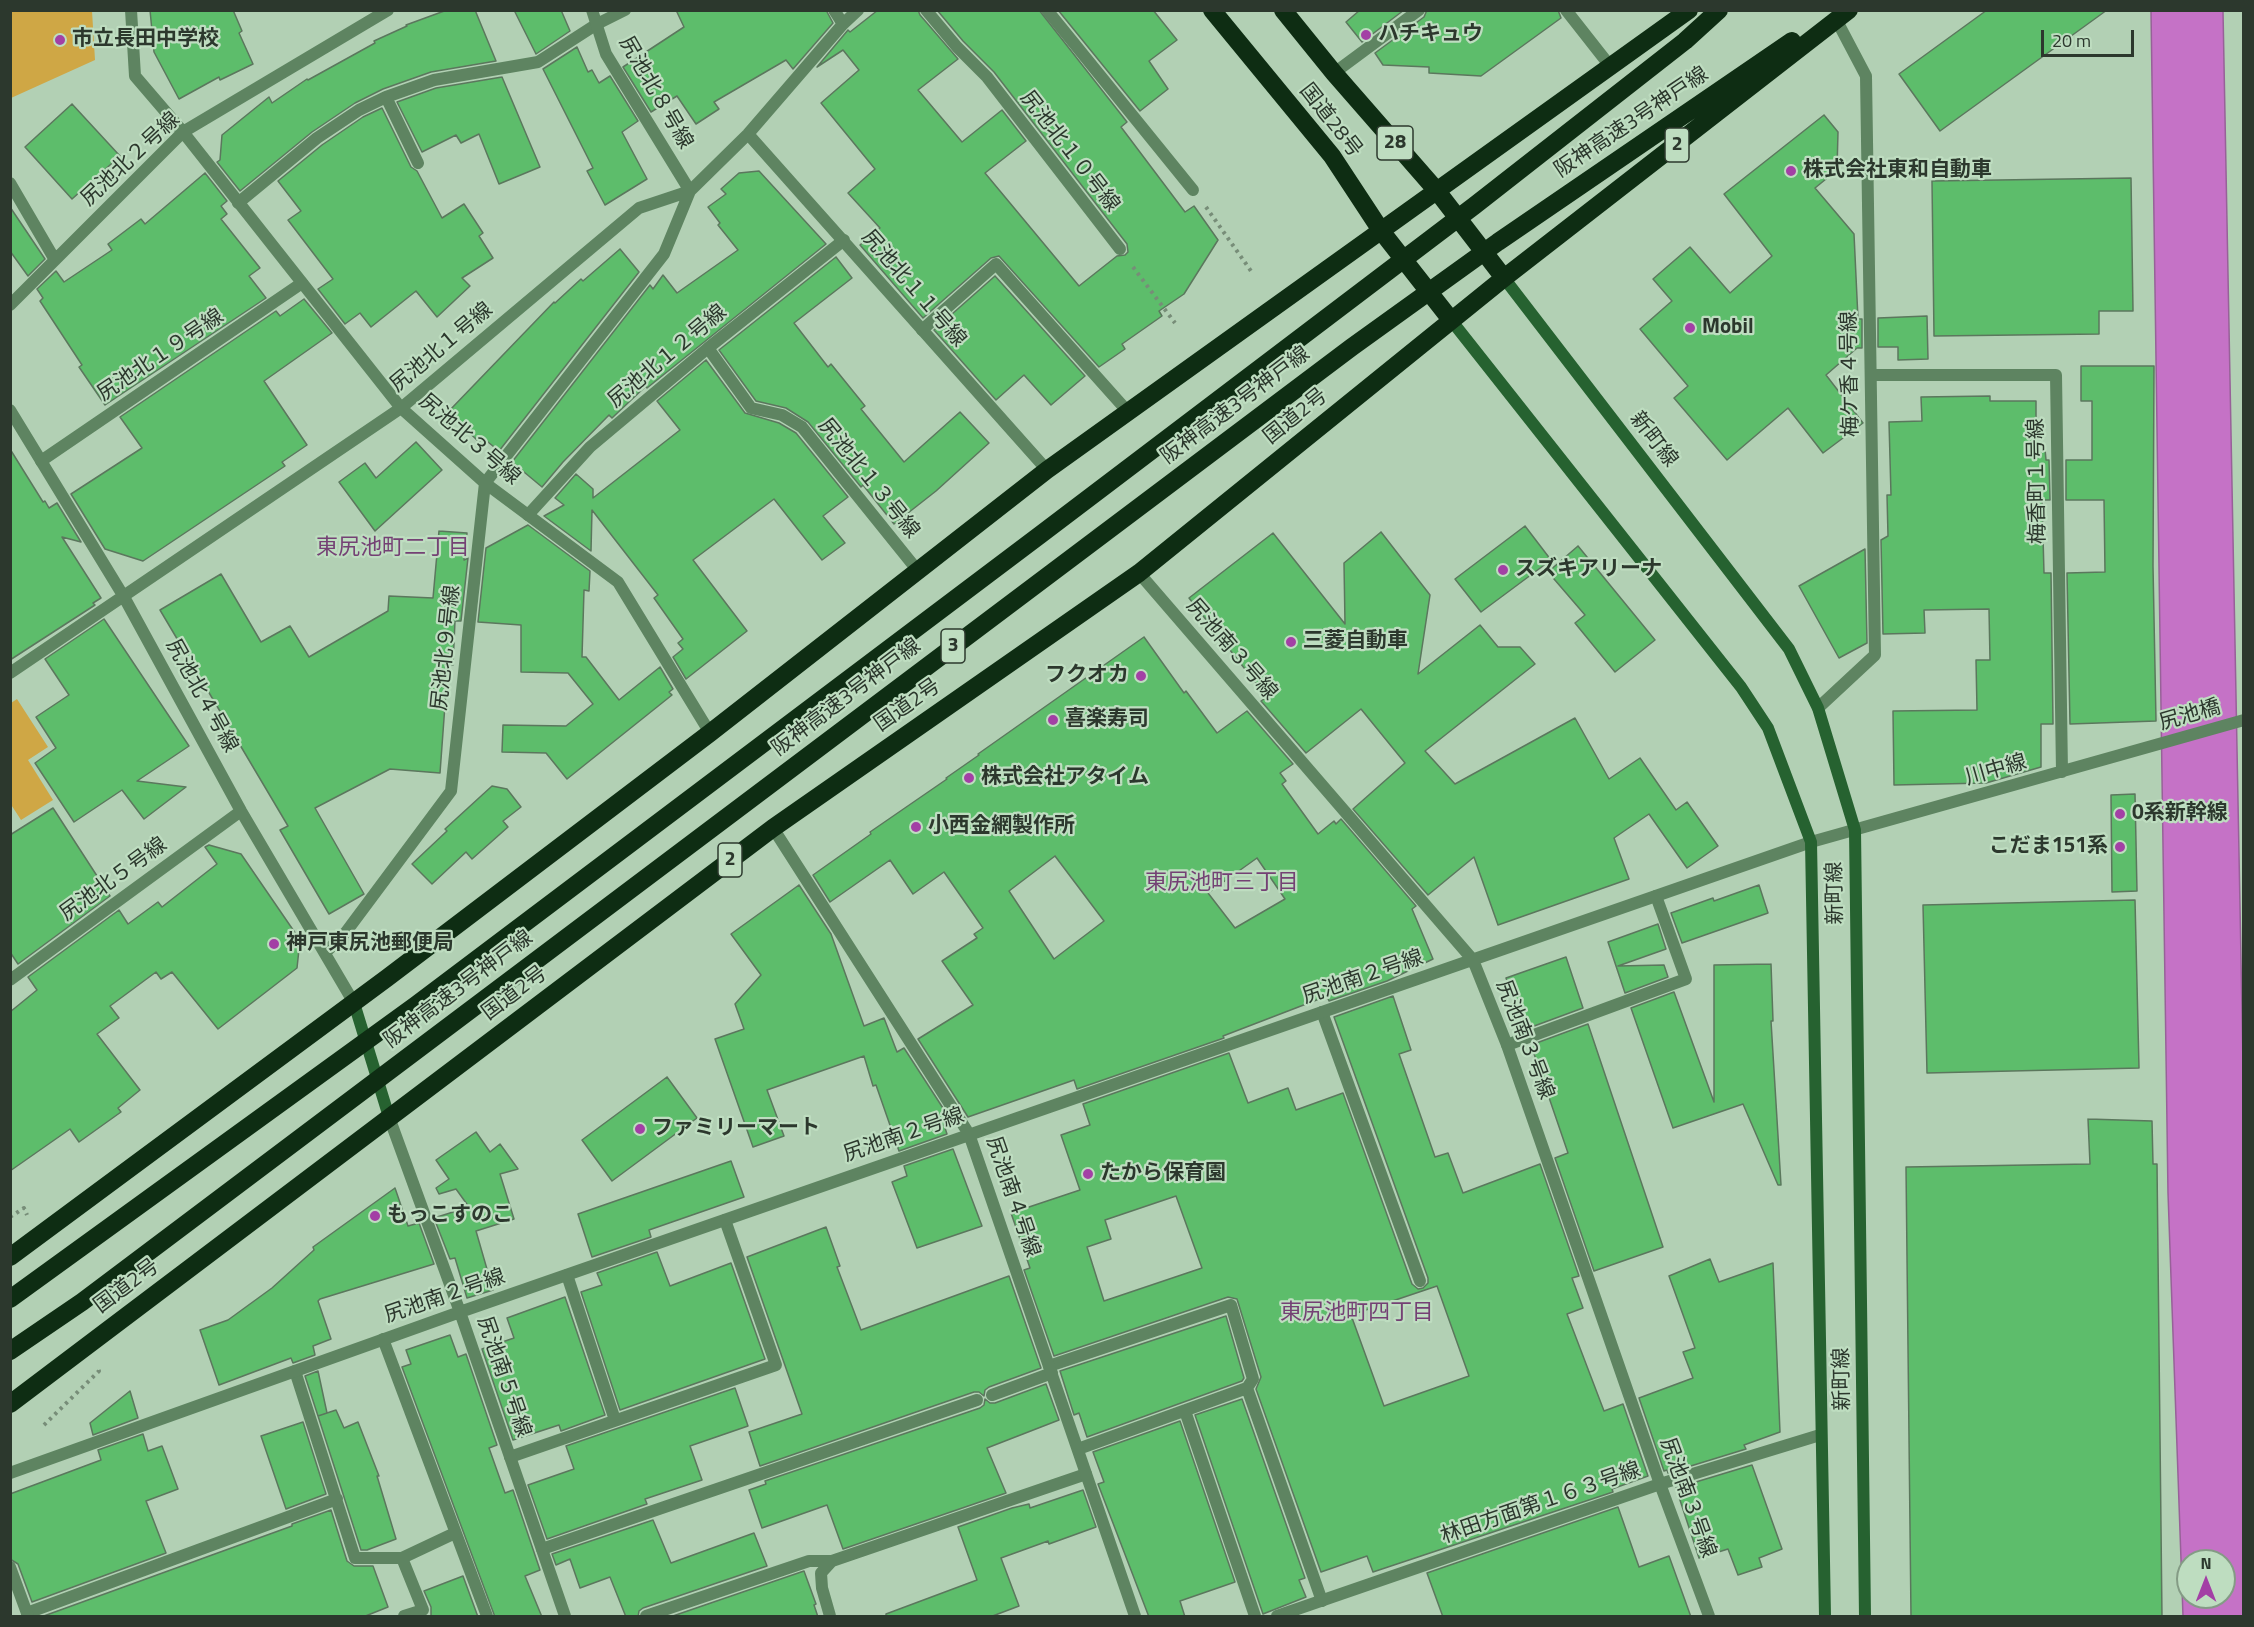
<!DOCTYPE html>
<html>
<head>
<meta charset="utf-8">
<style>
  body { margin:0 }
  #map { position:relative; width:2254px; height:1627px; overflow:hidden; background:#b2d0b4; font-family:"Titillium Web",sans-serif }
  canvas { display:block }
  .frame { position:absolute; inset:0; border:12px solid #2c382d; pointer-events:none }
  .north { position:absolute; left:2176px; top:1549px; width:60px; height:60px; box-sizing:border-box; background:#beddc0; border:2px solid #849b85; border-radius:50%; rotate:0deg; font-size:16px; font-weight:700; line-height:24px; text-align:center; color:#2c382d }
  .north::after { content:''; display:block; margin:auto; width:21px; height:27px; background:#a340a5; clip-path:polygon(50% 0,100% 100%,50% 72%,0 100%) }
  .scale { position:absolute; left:2041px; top:30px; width:93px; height:27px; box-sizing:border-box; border:3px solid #2c382d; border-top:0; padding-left:8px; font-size:18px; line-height:21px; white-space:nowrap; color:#2c382d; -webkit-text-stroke:4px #beddc0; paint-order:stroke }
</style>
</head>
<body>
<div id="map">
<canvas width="2254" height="1627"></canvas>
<div class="frame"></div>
<div class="north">N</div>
<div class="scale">20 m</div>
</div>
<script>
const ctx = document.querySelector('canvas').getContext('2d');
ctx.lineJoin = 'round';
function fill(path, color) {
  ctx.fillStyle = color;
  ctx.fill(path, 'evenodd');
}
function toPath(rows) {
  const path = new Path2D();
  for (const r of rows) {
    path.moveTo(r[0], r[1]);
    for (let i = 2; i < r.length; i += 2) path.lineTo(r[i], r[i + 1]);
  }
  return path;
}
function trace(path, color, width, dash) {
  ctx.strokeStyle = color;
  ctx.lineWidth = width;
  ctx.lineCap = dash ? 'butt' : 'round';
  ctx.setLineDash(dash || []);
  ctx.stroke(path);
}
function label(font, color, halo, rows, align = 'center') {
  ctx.font = font + ' "Titillium Web","Noto Sans JP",sans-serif';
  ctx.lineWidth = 4.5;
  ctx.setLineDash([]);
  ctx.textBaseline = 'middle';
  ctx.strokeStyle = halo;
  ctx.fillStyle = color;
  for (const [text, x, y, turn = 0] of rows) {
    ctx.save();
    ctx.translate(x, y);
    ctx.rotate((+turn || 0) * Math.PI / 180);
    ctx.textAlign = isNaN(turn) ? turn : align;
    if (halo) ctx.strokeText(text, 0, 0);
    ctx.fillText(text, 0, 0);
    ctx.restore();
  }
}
fill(toPath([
  [10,11,92,11,95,60,11,98],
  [17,699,48,747,28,760,53,800,21,820,10,803,11,703]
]), '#cfa745');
const water = toPath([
  [2151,11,2223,11,2243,1064,2243,1616,2183,1616,2168,1193,2151,11],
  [2188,1561,2224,1561,2224,1597,2188,1597,2188,1561]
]);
fill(water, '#c572c6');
trace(water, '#976198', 1.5);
const building = toPath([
  [150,10,233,10,242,31,239,33,253,64,220,80,219,77,179,99,154,52,150,10],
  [447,10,475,10,496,61,431,72,383,89,355,103,312,132,240,191,217,162,220,160,222,135,269,97,272,103,307,79,308,80,375,43,374,41,407,26,406,25,447,10],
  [514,10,561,10,570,31,536,54,514,10],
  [676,10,826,10,833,23,793,69,786,60,714,102,719,109,696,124,677,96,651,112,623,67,684,27,676,10],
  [878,10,918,10,920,15,958,59,918,90,962,142,1002,110,1026,141,985,173,1079,286,1117,256,1125,255,1128,252,1127,244,994,72,963,41,937,10,1039,10,1127,122,1121,127,1185,212,1194,206,1218,240,1184,294,1159,311,1162,316,1122,344,1125,349,1099,367,999,256,991,258,923,318,860,245,880,228,848,193,875,169,821,103,859,70,843,50,817,67,848,30,850,32,878,10],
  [1058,10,1153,10,1177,40,1149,61,1168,89,1140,111,1058,10],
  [1360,10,1404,10,1362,42,1346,22,1360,10],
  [1427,10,1558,10,1561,18,1481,76,1429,73,1429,67,1383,65,1375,53,1424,17,1427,10],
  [1987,10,2107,10,1940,131,1899,74,1987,10],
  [577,47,588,72,592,70,599,83,610,76,638,121,622,132,647,179,605,205,587,171,593,168,543,69,577,47],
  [502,77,540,167,499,184,479,134,461,143,456,135,422,152,397,102,436,88,502,77],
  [72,104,120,156,72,199,25,147,72,104],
  [382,108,411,167,417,171,442,218,464,204,483,233,479,236,493,258,462,278,470,286,437,317,416,291,371,327,360,313,345,324,318,289,333,279,288,220,301,211,278,181,322,145,363,117,382,108],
  [1824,115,1838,132,1837,170,1815,188,1854,234,1858,319,1862,319,1862,348,1857,348,1826,375,1863,423,1823,453,1788,408,1727,460,1674,398,1688,386,1640,329,1672,301,1653,279,1690,247,1730,293,1772,256,1724,194,1824,115],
  [759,171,826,244,647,388,646,386,612,418,609,415,563,462,542,487,512,462,650,285,653,289,663,275,677,293,738,250,718,225,720,223,708,207,726,194,721,189,739,173,759,171],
  [205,173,227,201,221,206,227,214,221,219,260,268,249,276,266,298,105,405,79,367,82,365,40,301,43,298,37,289,56,271,64,282,112,250,108,244,141,219,145,224,205,173],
  [2131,178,2133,311,2099,311,2099,334,1934,336,1932,181,2131,178],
  [10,207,45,259,28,276,10,251,10,207],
  [620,249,639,272,499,451,483,438,479,442,448,412,554,302,555,303,581,279,583,281,620,249],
  [836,257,852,278,794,323,828,367,831,364,865,406,861,409,904,462,960,412,989,443,936,491,894,524,863,485,861,487,808,422,786,408,756,401,719,350,836,257],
  [995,276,1085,376,1051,405,1024,375,996,400,934,330,995,276],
  [304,299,332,333,264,381,307,445,282,462,285,466,143,561,105,549,71,494,142,448,120,417,276,311,280,316,304,299],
  [1927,316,1928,359,1898,360,1898,347,1878,347,1878,318,1927,316],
  [706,360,745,413,779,423,796,433,848,497,823,516,845,543,822,560,774,499,693,560,747,631,686,679,673,657,683,649,678,643,683,639,654,598,658,595,592,510,591,551,544,516,564,505,555,498,576,474,593,489,593,498,680,430,657,401,706,360],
  [2081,366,2154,366,2153,566,2156,721,2070,724,2067,573,2105,572,2104,500,2066,500,2066,460,2092,460,2092,401,2081,401,2081,366],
  [1990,396,1990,401,2036,401,2036,449,2045,449,2046,460,2049,460,2050,500,2042,500,2044,573,2051,573,2053,724,2041,724,2041,767,1986,783,1894,785,1893,711,1977,710,1976,660,1990,660,1989,609,1924,610,1925,633,1883,634,1881,540,1888,536,1887,495,1891,495,1889,422,1922,421,1921,397,1990,396],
  [416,442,442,470,375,531,339,482,365,463,376,478,416,442],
  [10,449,43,502,45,501,49,508,57,503,81,542,62,537,101,598,93,603,95,605,10,660,10,449],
  [528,525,590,571,589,591,584,590,582,657,586,657,619,700,660,667,673,689,669,692,672,695,567,779,546,753,502,752,503,725,566,726,593,704,568,673,521,672,521,625,478,622,486,548,528,525],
  [1525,526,1551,560,1481,612,1455,579,1525,526],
  [439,531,467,533,464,560,468,558,461,621,455,621,453,665,448,664,440,773,390,769,315,808,364,894,329,914,280,830,288,826,160,610,221,574,261,642,290,626,309,657,388,611,389,596,433,598,439,531],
  [1381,532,1430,595,1418,674,1480,625,1498,647,1520,647,1535,664,1425,751,1455,784,1575,718,1609,779,1640,758,1676,810,1687,802,1718,846,1687,868,1649,814,1614,838,1629,879,1498,925,1474,857,1428,895,1353,809,1405,763,1361,709,1306,753,1261,701,1267,697,1189,598,1273,533,1345,624,1344,563,1381,532],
  [1578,546,1655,640,1615,672,1575,623,1585,615,1548,572,1578,546],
  [1865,549,1867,643,1839,658,1799,586,1865,549],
  [104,619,189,746,137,781,186,787,144,819,122,790,74,822,35,763,56,748,36,717,69,695,45,659,104,619],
  [1144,637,1184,693,1186,691,1217,733,1247,711,1293,764,1280,773,1286,781,1282,784,1318,834,1334,821,1336,824,1341,819,1416,906,1412,909,1433,959,1387,981,1329,1001,1327,996,1223,1036,1224,1038,1077,1089,1074,1080,968,1117,918,1039,973,1005,942,961,977,938,974,934,983,928,944,872,913,894,890,860,830,902,813,875,871,834,870,832,947,779,946,778,979,755,978,754,1144,637],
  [1055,856,1104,921,1054,959,1009,891,1055,856],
  [1257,858,1285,899,1235,928,1208,893,1257,858],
  [492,786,507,789,521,807,503,821,508,827,472,859,466,852,432,884,412,864,447,831,445,829,492,786],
  [2135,794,2137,891,2112,892,2111,795,2135,794],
  [53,808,110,896,18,964,10,952,10,835,53,808],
  [209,845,241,854,300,940,297,968,218,1029,172,972,161,979,156,972,110,1006,119,1018,97,1034,140,1090,118,1108,121,1112,79,1142,70,1129,10,1171,10,1012,37,990,28,977,119,910,128,924,158,902,162,907,217,864,205,847,209,845],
  [799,885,831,934,864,1026,884,1018,897,1052,904,1048,952,1122,944,1125,947,1134,899,1151,876,1085,873,1086,864,1056,767,1090,784,1136,753,1147,715,1039,744,1029,735,1004,761,975,731,934,799,885],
  [1759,885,1768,913,1682,943,1671,913,1713,898,1714,901,1759,885],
  [2135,900,2139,1068,1927,1073,1923,905,2135,900],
  [1658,924,1666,949,1618,966,1664,965,1668,977,1625,993,1608,942,1658,924],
  [1566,957,1583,1008,1526,1029,1524,1022,1522,1023,1506,978,1566,957],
  [1771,964,1773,1021,1771,1021,1781,1185,1778,1185,1743,1104,1673,1128,1631,1008,1674,992,1714,1102,1714,965,1771,964],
  [1393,996,1411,1050,1399,1054,1435,1157,1448,1153,1463,1193,1540,1164,1579,1276,1572,1278,1583,1308,1567,1314,1604,1411,1623,1404,1648,1476,1612,1489,1613,1492,1373,1572,1367,1556,1321,1572,1256,1389,1261,1377,1237,1299,1228,1297,1054,1356,1024,1270,1030,1268,1011,1213,1080,1190,1061,1135,1090,1125,1083,1104,1229,1053,1248,1103,1288,1088,1296,1110,1343,1093,1412,1284,1418,1289,1423,1288,1428,1283,1428,1278,1334,1017,1393,996],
  [1176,1196,1202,1268,1104,1301,1087,1247,1111,1239,1105,1220,1176,1196],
  [1437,1286,1469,1376,1384,1406,1351,1315,1437,1286],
  [1588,1024,1663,1247,1594,1271,1555,1158,1568,1153,1531,1045,1588,1024],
  [667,1077,697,1118,612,1181,582,1140,667,1077],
  [2088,1119,2152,1121,2153,1164,2157,1164,2162,1617,1911,1617,1906,1167,2090,1164,2088,1119],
  [476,1132,490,1152,500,1144,518,1169,500,1174,514,1219,476,1231,493,1290,467,1298,455,1258,450,1259,434,1218,469,1207,456,1189,439,1194,436,1188,449,1179,436,1160,476,1132],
  [953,1149,982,1226,917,1248,892,1182,907,1176,904,1166,953,1149],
  [731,1161,744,1197,649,1230,651,1237,592,1257,578,1214,731,1161],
  [395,1188,408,1226,419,1223,434,1264,320,1299,318,1301,331,1339,313,1346,315,1355,293,1363,291,1358,219,1385,200,1330,228,1320,272,1288,314,1250,313,1247,395,1188],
  [826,1227,840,1266,837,1267,861,1330,1009,1276,1041,1368,989,1387,985,1390,984,1396,979,1392,974,1392,760,1466,749,1432,802,1414,747,1257,826,1227],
  [657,1252,670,1286,731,1263,765,1359,620,1410,581,1292,602,1285,597,1273,657,1252],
  [1710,1259,1719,1282,1773,1263,1780,1432,1744,1445,1746,1449,1668,1473,1667,1470,1664,1471,1639,1398,1693,1378,1683,1352,1695,1348,1669,1276,1710,1259],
  [565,1297,605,1415,561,1431,559,1425,513,1440,482,1349,514,1338,507,1318,565,1297],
  [1226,1316,1244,1378,1242,1381,1087,1437,1079,1413,1074,1415,1060,1371,1226,1316],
  [450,1335,458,1357,466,1354,497,1445,489,1448,505,1493,513,1490,540,1570,525,1576,542,1617,495,1617,402,1367,411,1364,406,1350,450,1335],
  [318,1371,327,1413,318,1416,305,1376,318,1371],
  [1046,1384,1059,1420,987,1448,1006,1493,843,1549,827,1505,762,1528,749,1490,766,1484,765,1481,980,1408,984,1405,985,1399,990,1403,995,1403,1046,1384],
  [735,1388,748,1426,690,1446,702,1480,645,1499,647,1504,547,1539,528,1485,574,1469,566,1446,735,1388],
  [130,1391,138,1418,93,1435,90,1423,130,1391],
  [1242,1399,1305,1578,1299,1580,1306,1597,1263,1614,1195,1415,1242,1399],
  [336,1410,344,1428,358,1422,379,1476,377,1476,396,1539,367,1550,361,1550,318,1416,336,1410],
  [1180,1421,1235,1582,1180,1601,1185,1617,1149,1617,1098,1484,1104,1482,1093,1452,1180,1421],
  [303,1422,326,1494,286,1509,261,1436,303,1422],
  [143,1434,148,1451,162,1446,178,1489,146,1501,166,1553,32,1602,18,1564,10,1559,10,1494,101,1460,98,1450,143,1434],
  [1752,1465,1782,1549,1759,1558,1762,1567,1738,1575,1728,1549,1699,1558,1676,1488,1752,1465],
  [1083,1490,1096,1527,1049,1544,1048,1541,1001,1558,1019,1606,990,1617,886,1617,886,1614,977,1580,958,1527,1012,1508,1029,1504,1030,1508,1083,1490],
  [1618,1507,1639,1567,1669,1556,1691,1617,1443,1617,1427,1573,1618,1507],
  [331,1510,347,1561,354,1566,373,1566,388,1607,363,1617,41,1617,292,1526,292,1524,331,1510],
  [653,1520,671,1563,754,1533,767,1566,643,1608,639,1611,638,1617,626,1617,610,1577,580,1588,570,1559,556,1565,552,1554,653,1520],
  [804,1571,816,1604,814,1605,818,1617,670,1617,804,1571],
  [463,1576,478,1617,431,1617,431,1607,424,1591,463,1576]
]);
fill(building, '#5dbd6b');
trace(building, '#5b775d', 1.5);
trace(toPath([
  [1206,207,1251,271],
  [1133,267,1175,323],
  [10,1217,24,1208,27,1215],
  [44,1425,99,1371,98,1369]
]), '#778d78', 4, [3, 4.5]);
trace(toPath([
  [926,10,957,47,987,77,1120,249],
  [1047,10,1193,190],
  [386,97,418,163],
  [238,203,317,138,359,110,386,97,434,80,538,62,597,24,625,10],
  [922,330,996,264,1129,413],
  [708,348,751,408,782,415,802,427,918,571],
  [41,461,302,283],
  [528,515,590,447,708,348,844,240],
  [1322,1012,1420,1281],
  [1507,1045,1686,979,1656,896],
  [567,1275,615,1420],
  [383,1339,487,1616],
  [1049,1366,1231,1305,1253,1379,1247,1388],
  [295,1371,355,1558,402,1558,455,1533],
  [992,1395,1052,1373],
  [1185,1411,1255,1616],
  [1078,1449,1247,1388,1322,1601],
  [510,1457,776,1365,725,1220],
  [542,1549,977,1400],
  [402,1558,423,1610,404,1616],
  [27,1613,337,1499],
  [646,1616,809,1561,832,1561],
  [830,1616,822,1588,821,1573,832,1561,1086,1474]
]), '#5e8461', 12);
trace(toPath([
  [131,10,135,76,183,132,401,408,485,483,618,582,710,733],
  [592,10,606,54,690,191],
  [834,10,843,24],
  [1566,10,1610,66],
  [1334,73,1419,10],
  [748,134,1047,470],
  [10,183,55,260],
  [10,305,183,132,388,10],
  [1871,375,2056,375,2062,772],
  [10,410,124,597,241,811,354,1003],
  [1139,573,1473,960,1507,1045,1660,1484,1709,1616],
  [10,673,401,408,639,208,690,191,748,134,843,24,858,10],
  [1818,708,1875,655,1866,76,1837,21],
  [773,828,969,1134,1135,1616],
  [325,953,346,932,451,791,485,483,664,254,690,191],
  [10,980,241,811],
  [389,1117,460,1312,565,1616],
  [10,1473,460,1312,1811,842,2244,720],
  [10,1567,28,1616],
  [1277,1616,1660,1484,1820,1435]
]), '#5e8461', 12);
trace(toPath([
  [1504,278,1789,649,1818,708,1855,830,1865,1616],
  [1451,320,1741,687,1768,728,1811,842,1825,1616],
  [354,1003,389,1117]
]), '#266230', 12);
trace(toPath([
  [1212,10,1332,156,1382,232,1451,320],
  [1283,10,1334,73,1437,191,1504,278],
  [10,1257,387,978,710,733,1047,470,1689,10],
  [10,1299,416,1005,1040,535,1474,206,1685,41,1719,10],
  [10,1351,82,1302,1352,347,1498,242,1792,41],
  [10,1404,773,828,1139,573,1504,278,1849,10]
]), '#0e2d13', 18);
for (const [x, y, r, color] of [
  [1366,35,6,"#a340a5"],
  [60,40,6,"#a340a5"],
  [1791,171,6,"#a340a5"],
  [1690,328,6,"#a340a5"],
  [1503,570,6,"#a340a5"],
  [1291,642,6,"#a340a5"],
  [1141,676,6,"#a340a5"],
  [1053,720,6,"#a340a5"],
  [969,778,6,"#a340a5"],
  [2120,814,6,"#a340a5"],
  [916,827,6,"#a340a5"],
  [2120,847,6,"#a340a5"],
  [274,944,6,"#a340a5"],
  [640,1129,6,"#a340a5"],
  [1088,1174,6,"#a340a5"],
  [375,1216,6,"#a340a5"]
]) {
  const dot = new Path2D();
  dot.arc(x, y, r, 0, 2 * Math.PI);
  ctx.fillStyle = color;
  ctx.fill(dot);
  trace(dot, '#beddc0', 2);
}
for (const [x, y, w] of [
  [1395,143,36],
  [1677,145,24],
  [953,646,24],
  [730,860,24]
]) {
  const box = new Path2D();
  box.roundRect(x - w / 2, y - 17, w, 34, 4.5);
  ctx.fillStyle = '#beddc0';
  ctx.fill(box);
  trace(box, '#2c382d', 1.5);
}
label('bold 20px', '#2c382d', null, [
  ["28",1395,143],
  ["2",1677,145],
  ["3",953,646],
  ["2",730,860]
]);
label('bold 21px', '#2c382d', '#beddc0', [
  ["ハチキュウ",1378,35],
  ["市立長田中学校",72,40],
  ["株式会社東和自動車",1803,171],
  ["Mobil",1702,328],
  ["スズキアリーナ",1515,570],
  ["三菱自動車",1303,642],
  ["フクオカ",1129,676,"right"],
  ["喜楽寿司",1065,720],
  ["株式会社アタイム",981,778],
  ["0系新幹線",2132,814],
  ["小西金網製作所",928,827],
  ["こだま151系",2108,847,"right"],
  ["神戸東尻池郵便局",286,944],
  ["ファミリーマート",652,1129],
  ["たから保育園",1100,1174],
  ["もっこすのこ",387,1216]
], 'left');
label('21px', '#2c382d', '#beddc0', [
  ["尻池北８号線",655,93,60],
  ["国道28号",1330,121,52],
  ["阪神高速3号神戸線",1632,123,-34],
  ["尻池北１０号線",1069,152,52],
  ["尻池北２号線",131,160,-43],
  ["尻池北１１号線",913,289,49],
  ["尻池北１号線",442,348,-40],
  ["尻池北１９号線",161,356,-34],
  ["尻池北１２号線",668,357,-40],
  ["梅ケ香４号線",1851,374,-91],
  ["阪神高速3号神戸線",1236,406,-37],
  ["国道2号",1296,417,-39],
  ["尻池北３号線",469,440,41],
  ["新町線",1653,440,52],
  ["尻池北１３号線",868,479,51],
  ["梅香町１号線",2038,481,-91],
  ["尻池北９号線",447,648,-84],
  ["尻池南３号線",1231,650,49],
  ["尻池北４号線",201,696,61],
  ["阪神高速3号神戸線",847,698,-37],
  ["国道2号",908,706,-35],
  ["尻池橋",2190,716,-16],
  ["川中線",1996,771,-16],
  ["尻池北５号線",114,880,-36],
  ["新町線",1836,893,-91],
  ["尻池南２号線",1363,978,-19],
  ["阪神高速3号神戸線",459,990,-37],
  ["国道2号",515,994,-37],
  ["尻池南３号線",1524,1040,69],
  ["尻池南２号線",904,1136,-19],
  ["尻池南４号線",1012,1197,71],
  ["国道2号",127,1287,-37],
  ["尻池南２号線",445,1297,-19],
  ["尻池南５号線",503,1377,71],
  ["新町線",1843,1379,-91],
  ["尻池南３号線",1687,1498,70],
  ["林田方面第１６３号線",1541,1504,-19]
]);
label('22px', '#744174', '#beddc0', [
  ["東尻池町二丁目",393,549],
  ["東尻池町三丁目",1222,884],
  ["東尻池町四丁目",1357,1314]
]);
</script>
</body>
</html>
